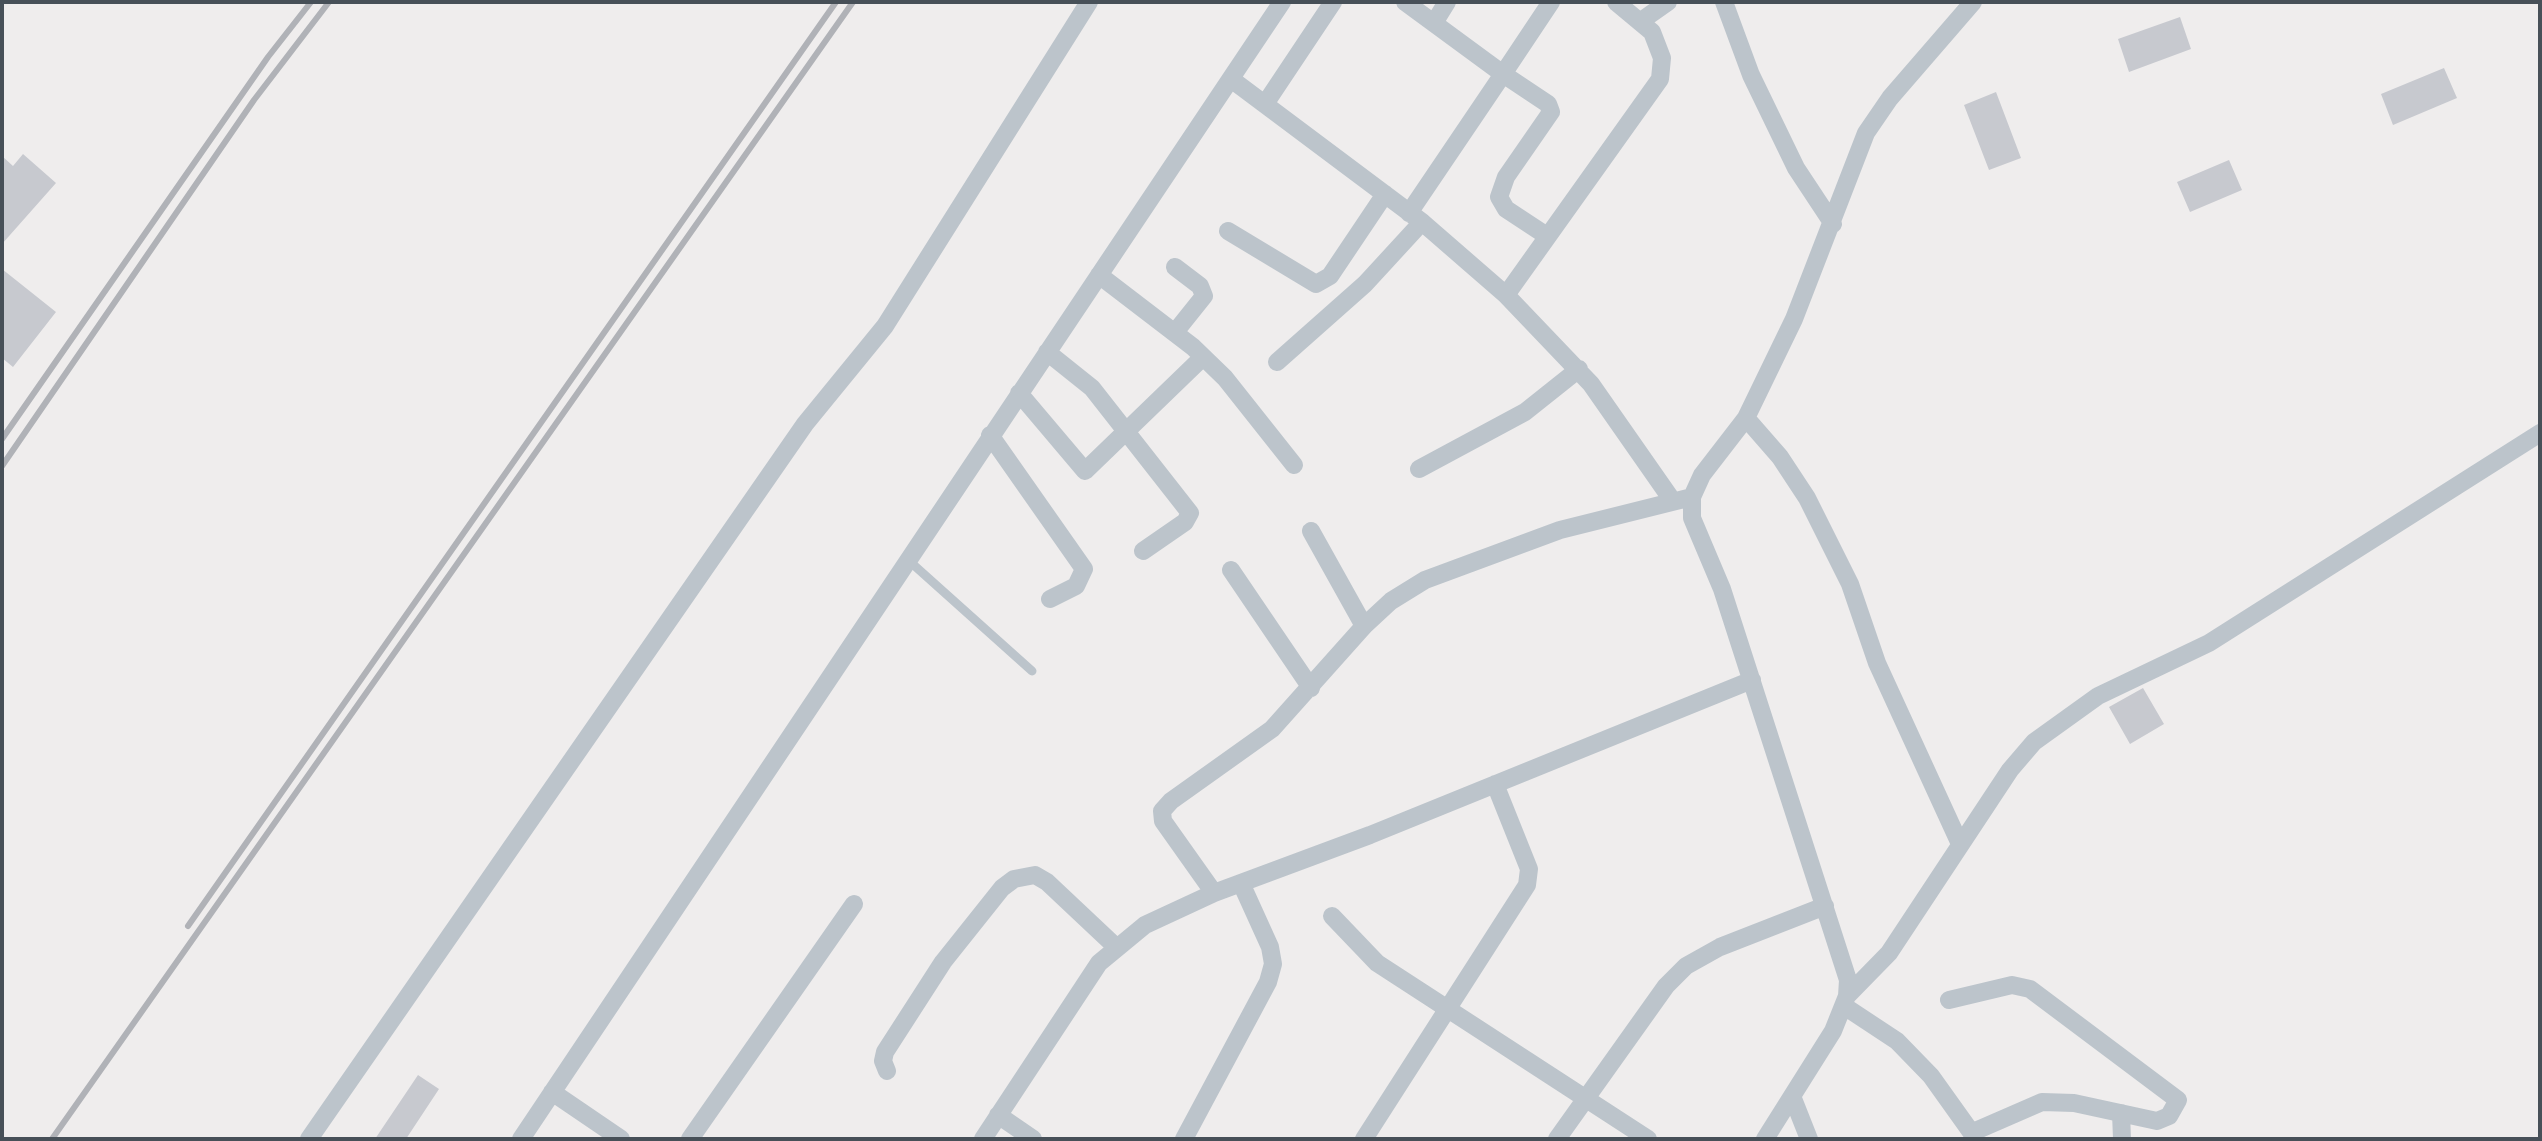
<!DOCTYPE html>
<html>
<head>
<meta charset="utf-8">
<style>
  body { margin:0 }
  #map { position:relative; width:2542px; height:1141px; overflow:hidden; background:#efeded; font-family:Mulish,sans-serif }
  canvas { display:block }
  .frame { position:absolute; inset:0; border:4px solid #475058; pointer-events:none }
</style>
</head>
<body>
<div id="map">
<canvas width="2542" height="1141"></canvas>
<div class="frame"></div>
</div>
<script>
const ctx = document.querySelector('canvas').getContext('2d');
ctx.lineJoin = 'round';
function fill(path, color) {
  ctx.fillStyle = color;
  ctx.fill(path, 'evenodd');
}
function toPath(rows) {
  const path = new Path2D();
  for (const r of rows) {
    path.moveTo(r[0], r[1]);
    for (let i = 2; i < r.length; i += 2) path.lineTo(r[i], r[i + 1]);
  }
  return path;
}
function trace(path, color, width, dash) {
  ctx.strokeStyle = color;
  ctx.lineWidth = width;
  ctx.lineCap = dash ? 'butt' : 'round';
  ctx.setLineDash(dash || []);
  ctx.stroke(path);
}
fill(toPath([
  [2180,17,2191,49,2129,72,2118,39],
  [2444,68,2457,98,2393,125,2381,94],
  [1996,92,2021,158,1989,170,1964,105],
  [23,154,56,183,2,244,2,156,13,166],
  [2229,160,2242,190,2190,212,2177,182],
  [2,269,56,312,13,367,2,358],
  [2143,688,2164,724,2130,744,2109,707],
  [418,1075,439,1089,406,1139,375,1139]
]), '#c7c9cf');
trace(toPath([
  [907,559,1032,671]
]), '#bcc4cb', 9);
trace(toPath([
  [1405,2,1503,74,1409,213],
  [1724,2,1751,75,1796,168,1833,224],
  [1641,21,1668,2],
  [1434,23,1447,2],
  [1231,79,1422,222,1506,295,1591,384,1672,500],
  [1265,104,1333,2],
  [1228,231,1316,284,1330,276,1385,194],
  [1547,236,1506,209,1499,197,1506,177,1551,112,1548,104,1503,74,1551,2],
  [1175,267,1200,286,1204,296,1176,331],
  [1099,275,1193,347,1225,378,1294,465],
  [1506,295,1660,79,1662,58,1652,32,1616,2],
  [1047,352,1092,388,1190,513,1185,522,1143,551],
  [1277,362,1365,284,1422,222],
  [1019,393,1085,471,1203,357],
  [1746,418,1780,457,1807,498,1850,584,1877,663,1960,844],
  [990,435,1084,569,1076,586,1050,599],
  [1419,469,1525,412,1579,369],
  [1311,531,1364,626],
  [1231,570,1311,688],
  [1214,893,1163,821,1162,811,1171,801,1272,729,1364,626,1391,601,1425,580,1560,530,1692,497],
  [1332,916,1377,963,1648,1139],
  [1847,996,1889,953,2010,770,2034,742,2098,696,2209,643,2540,433],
  [1949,1000,2012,985,2030,989,2178,1100,2169,1116,2157,1121,2074,1103,2042,1102,1973,1132],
  [1844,1006,1897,1041,1931,1076,1976,1139],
  [887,1071,883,1061,885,1052,943,962,1002,888,1014,879,1035,875,1047,882,1115,946],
  [552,1092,621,1139],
  [1792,1096,1809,1139],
  [2121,1113,2122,1139],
  [998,1115,1033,1139],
  [309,1139,805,424,885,326,1089,2],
  [521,1139,1282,2],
  [690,1139,854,904],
  [983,1139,1099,963,1145,925,1214,893,1370,835,1752,680],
  [1184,1139,1268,982,1273,964,1270,947,1241,883],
  [1364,1139,1527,885,1529,869,1495,784],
  [1557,1139,1666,986,1686,966,1720,947,1825,906],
  [1765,1139,1833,1031,1847,996,1848,980,1722,589,1692,518,1692,497,1702,475,1746,418,1794,319,1866,133,1890,98,1973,2]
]), '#bcc4cb', 18);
trace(toPath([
  [2,439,268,57,311,2],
  [2,466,254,100,329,2],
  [188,926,836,2],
  [52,1139,853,2]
]), '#b0b2b7', 6);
</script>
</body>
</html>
